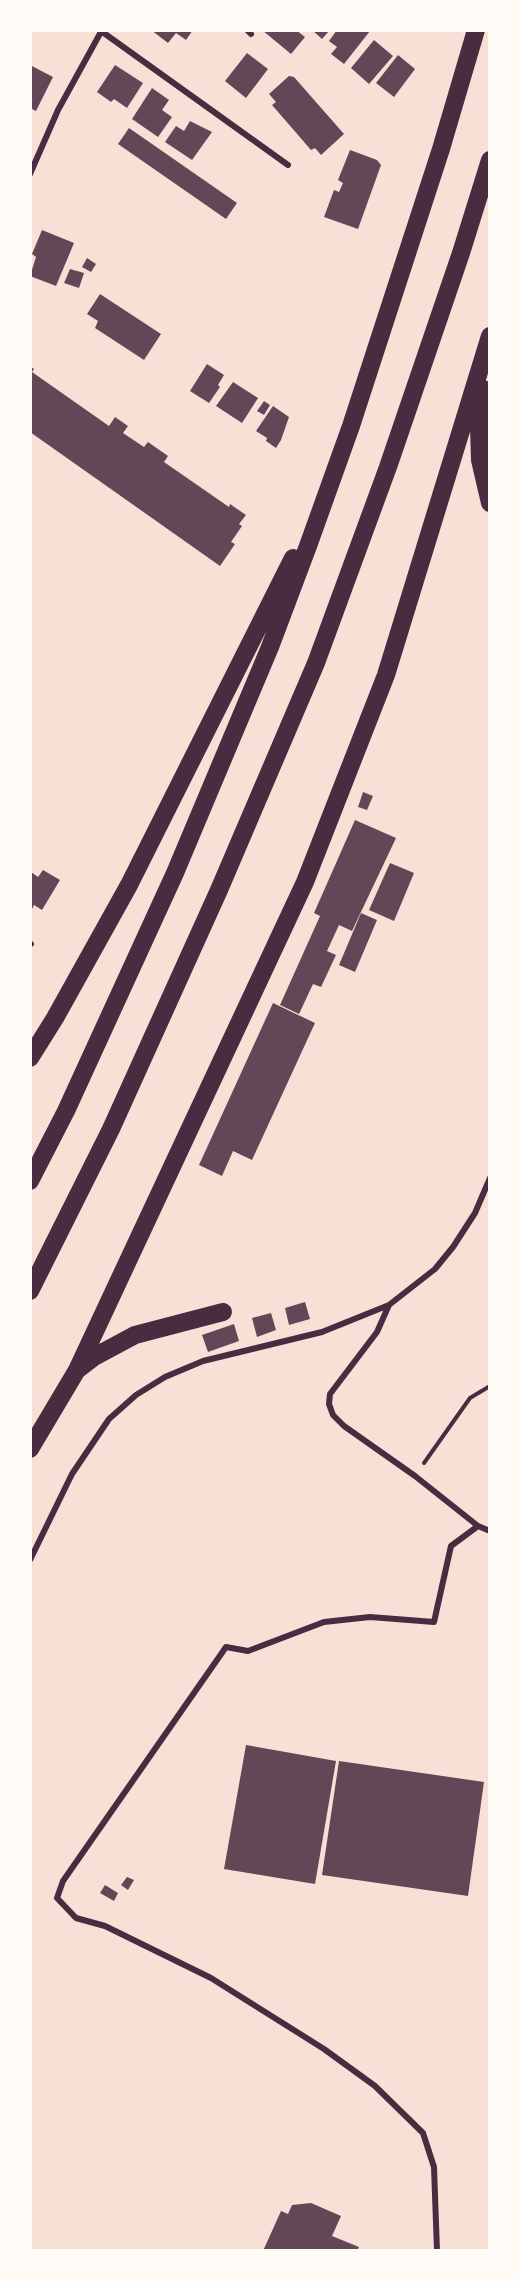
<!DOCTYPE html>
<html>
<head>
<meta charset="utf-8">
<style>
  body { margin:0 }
  #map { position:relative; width:520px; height:2281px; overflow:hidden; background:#f7e1d7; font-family:"Nunito Sans",sans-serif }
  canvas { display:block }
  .frame { position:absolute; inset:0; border:32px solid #fffaf5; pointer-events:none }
</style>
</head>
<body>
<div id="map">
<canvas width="520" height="2281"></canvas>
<div class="frame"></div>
</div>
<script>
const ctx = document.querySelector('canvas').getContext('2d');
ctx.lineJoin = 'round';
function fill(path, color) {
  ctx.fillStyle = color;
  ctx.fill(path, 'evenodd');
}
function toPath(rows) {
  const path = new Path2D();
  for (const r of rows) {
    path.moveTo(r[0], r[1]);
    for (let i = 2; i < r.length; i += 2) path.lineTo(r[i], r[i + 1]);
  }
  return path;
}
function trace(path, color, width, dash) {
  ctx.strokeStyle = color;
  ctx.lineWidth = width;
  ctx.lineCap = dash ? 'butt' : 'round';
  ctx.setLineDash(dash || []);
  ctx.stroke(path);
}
fill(toPath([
  [151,30,193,30,186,40,176,33,168,43],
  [262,30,296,30,305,37,291,54],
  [312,30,330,30,322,39],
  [337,30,370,31,344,64,331,54,337,47,329,41],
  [374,40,393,56,369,84,351,68],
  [247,53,268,69,246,98,225,81],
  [398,55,415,69,394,97,376,83],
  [30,65,53,77,36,111,30,108],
  [115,65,143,83,127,108,114,99,111,102,97,92],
  [289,76,294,77,344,134,321,155,315,148,311,150,272,105,276,102,269,94],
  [152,88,169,100,162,110,172,117,158,137,132,119],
  [190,121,212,132,192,160,165,142,176,126,184,131],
  [129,128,237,203,226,219,118,144],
  [350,150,377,160,381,165,358,229,324,217,334,190,339,192,343,183,338,180],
  [42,230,74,243,56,286,30,276,36,257,32,254],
  [87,258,96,264,91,272,82,267],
  [70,269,84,273,79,288,64,283],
  [100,294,161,334,144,360,95,328,98,321,87,314],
  [207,364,224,375,218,385,220,387,209,403,190,391],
  [30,366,34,369,32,372,109,426,115,417,128,426,123,433,144,447,148,442,168,456,164,462,229,507,230,504,246,515,239,524,242,526,231,542,235,544,220,566,30,432],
  [233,382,258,398,242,423,216,406],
  [264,401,270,405,264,415,257,411],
  [273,406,289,417,281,440,276,448,266,441,267,438,256,431],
  [363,792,373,796,367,810,358,807],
  [355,820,396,838,352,931,339,925,327,951,336,955,321,987,313,984,299,1014,280,1005,320,916,314,913],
  [390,863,414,873,394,921,369,910],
  [43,870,60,880,42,910,34,905,30,913,30,874,31,872,38,877],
  [361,913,377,920,355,972,339,965],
  [273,1003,315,1023,252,1160,233,1151,222,1176,199,1165],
  [305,1302,310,1319,289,1325,285,1308],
  [271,1313,276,1330,257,1337,252,1318],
  [234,1324,239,1341,208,1352,202,1335],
  [246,1745,336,1761,315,1884,224,1869],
  [339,1761,484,1782,468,1896,322,1875],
  [127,1877,134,1880,128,1890,121,1885],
  [105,1885,118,1893,114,1901,100,1893],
  [311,2203,341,2216,332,2236,359,2247,357,2251,263,2251,281,2211,288,2214,292,2205]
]), '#644757');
trace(toPath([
  [424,1463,470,1398,490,1386]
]), '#4a2c40', 4);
trace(toPath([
  [247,30,251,34],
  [101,31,288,165],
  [30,174,58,110,102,30],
  [30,943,31,944],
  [389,1305,377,1332,330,1394,329,1404,333,1415,344,1426,415,1476,478,1526,490,1531],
  [30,1560,72,1474,109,1419,136,1395,165,1377,203,1361,322,1332,389,1305,435,1269,453,1247,475,1213,490,1178],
  [437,2251,434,2167,423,2133,375,2086,324,2049,211,1978,105,1926,76,1918,57,1898,63,1881,226,1647,248,1651,324,1622,370,1617,434,1622,451,1546,478,1526]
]), '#4a2c40', 6);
trace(toPath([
  [483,389,479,427,480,460,490,503],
  [30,1058,55,1018,129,885,293,558],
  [30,1181,66,1111,175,873,270,647,308,546,351,426,441,149,476,30],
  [30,1291,111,1129,219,890,316,663,388,467,461,253,490,160],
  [77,1370,305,882,386,675,490,336],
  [30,1449,77,1370,94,1357,135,1335,223,1312]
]), '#4a2c40', 18);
</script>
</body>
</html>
